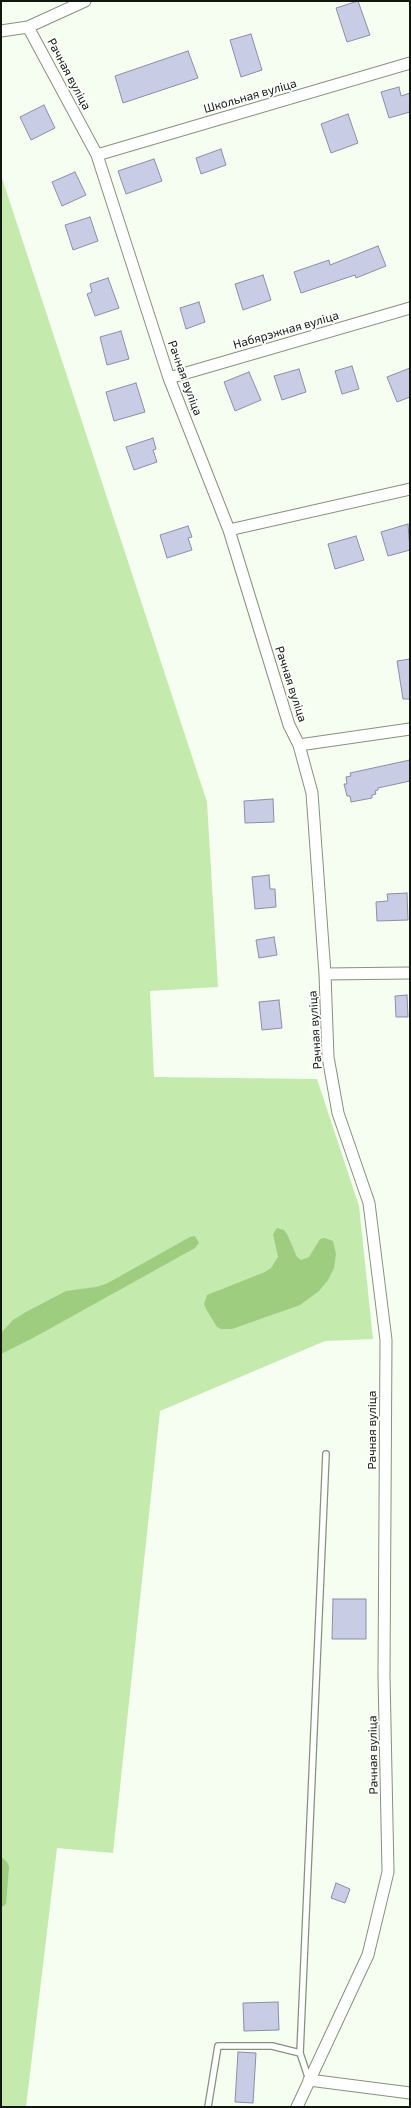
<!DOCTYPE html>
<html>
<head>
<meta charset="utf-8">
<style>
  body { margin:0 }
  #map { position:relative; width:411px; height:2108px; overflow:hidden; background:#f6fef1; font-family:"Exo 2",sans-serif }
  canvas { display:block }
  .frame { position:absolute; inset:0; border:2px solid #11160f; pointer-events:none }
</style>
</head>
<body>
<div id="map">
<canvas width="411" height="2108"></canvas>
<div class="frame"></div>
</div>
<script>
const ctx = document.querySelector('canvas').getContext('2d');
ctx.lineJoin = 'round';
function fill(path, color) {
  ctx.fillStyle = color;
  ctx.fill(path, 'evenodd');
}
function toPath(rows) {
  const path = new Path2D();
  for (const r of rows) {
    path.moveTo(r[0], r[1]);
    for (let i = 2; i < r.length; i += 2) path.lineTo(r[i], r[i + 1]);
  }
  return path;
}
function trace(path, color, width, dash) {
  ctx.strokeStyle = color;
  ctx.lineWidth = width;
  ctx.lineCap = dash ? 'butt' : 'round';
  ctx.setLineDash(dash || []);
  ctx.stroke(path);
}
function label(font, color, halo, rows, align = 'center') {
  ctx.font = font + ' "Exo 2",sans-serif';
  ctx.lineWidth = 3.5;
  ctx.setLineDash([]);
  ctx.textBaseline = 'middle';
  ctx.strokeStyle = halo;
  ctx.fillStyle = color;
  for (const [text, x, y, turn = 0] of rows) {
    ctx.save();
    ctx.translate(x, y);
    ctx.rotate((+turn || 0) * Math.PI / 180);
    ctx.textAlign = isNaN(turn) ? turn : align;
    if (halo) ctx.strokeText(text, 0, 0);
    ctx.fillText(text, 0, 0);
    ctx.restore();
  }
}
fill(toPath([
  [1,175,207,802,218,987,150,991,154,1077,317,1079,359,1206,373,1339,325,1341,160,1411,113,1853,57,1848,26,2107,1,2107]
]), '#c4eaad');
fill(toPath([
  [277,1228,284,1230,287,1234,297,1257,301,1260,309,1257,320,1239,325,1238,333,1241,336,1254,334,1268,328,1280,319,1291,300,1305,232,1329,221,1329,217,1327,206,1309,204,1304,207,1295,265,1272,271,1268,278,1257,273,1234],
  [195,1236,199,1243,195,1248,33,1338,1,1354,1,1333,13,1320,26,1312,66,1291,96,1287,106,1284,190,1237],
  [1,1857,7,1862,9,1867,6,1904,1,1908]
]), '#9ecd80');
const building = toPath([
  [358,1,370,35,347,42,336,8,358,1],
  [251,34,262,70,241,77,230,40,251,34],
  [188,51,198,78,123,103,115,76,188,51],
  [399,87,401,96,410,93,410,112,389,118,381,92,399,87],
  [44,105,55,128,31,140,20,117,44,105],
  [348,114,358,143,331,153,321,124,348,114],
  [221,149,226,165,201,174,196,158,221,149],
  [154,159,162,181,126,194,118,171,154,159],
  [75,172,86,195,62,206,52,182,75,172],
  [90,217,98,241,73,250,65,225,90,217],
  [378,246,386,266,356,278,355,275,301,293,294,272,329,260,330,265,378,246],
  [263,275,271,300,243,310,235,284,263,275],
  [108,278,119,308,95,316,87,294,92,292,90,284,108,278],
  [199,302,205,322,186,329,180,308,199,302],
  [121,331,129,359,107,365,100,337,121,331],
  [352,366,359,389,342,394,335,371,352,366],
  [410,368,410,397,397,402,387,377,410,368],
  [299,369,306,392,282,400,274,376,299,369],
  [249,372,261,400,235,411,224,382,249,372],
  [136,383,145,412,114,421,106,392,136,383],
  [153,438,156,449,153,450,157,462,134,470,126,447,153,438],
  [408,524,410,550,388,556,381,532,408,524],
  [188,526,192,537,188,538,192,550,167,558,160,535,188,526],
  [356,536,364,560,335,569,328,544,356,536],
  [410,659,410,699,403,699,397,661,410,659],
  [410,760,410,781,378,788,378,790,375,791,376,794,372,795,372,798,351,802,350,796,347,796,344,784,347,784,346,777,351,776,350,773,410,760],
  [273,799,274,822,245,823,244,801,273,799],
  [269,875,270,889,275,889,276,907,255,909,252,877,269,875],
  [407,893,408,920,377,921,376,902,388,901,387,894,407,893],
  [274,937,277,955,259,958,256,940,274,937],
  [407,995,408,1017,396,1017,395,996,407,995],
  [279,1000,282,1028,262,1030,259,1002,279,1000],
  [333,1599,366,1599,366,1639,332,1639,333,1599],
  [336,1883,350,1889,345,1903,331,1898,336,1883],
  [278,2002,279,2030,244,2031,243,2003,278,2002],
  [238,2052,256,2053,253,2103,235,2102,238,2052]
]);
fill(building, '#c9cce5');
trace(building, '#8b8ea5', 1);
const service = toPath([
  [309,2080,300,2053,326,1454],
  [208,2107,218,2046,272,2046,300,2053]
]);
const minor = toPath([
  [28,27,97,155,169,378,229,530,289,725,299,745,312,793,325,974,328,1057,338,1113,369,1203,386,1340,384,1675,388,1872,368,1955,297,2107],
  [1,31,28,27,85,1],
  [97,155,410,63],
  [169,378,410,308],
  [229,530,410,489],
  [299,745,410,729],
  [325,974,410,973],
  [309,2080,410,2093]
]);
trace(service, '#85927d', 8);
trace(minor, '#85927d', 13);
trace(service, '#fff', 5.5);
trace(minor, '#fff', 11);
label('12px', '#11160f', '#fff', [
  ["Рачная вуліца",69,74,62],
  ["Школьная вуліца",250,96,-16],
  ["Набярэжная вуліца",286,330,-16],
  ["Рачная вуліца",185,378,70],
  ["Рачная вуліца",291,684,72],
  ["Рачная вуліца",315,1030,-94],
  ["Рачная вуліца",372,1430,-90],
  ["Рачная вуліца",373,1755,-91]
]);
</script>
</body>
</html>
